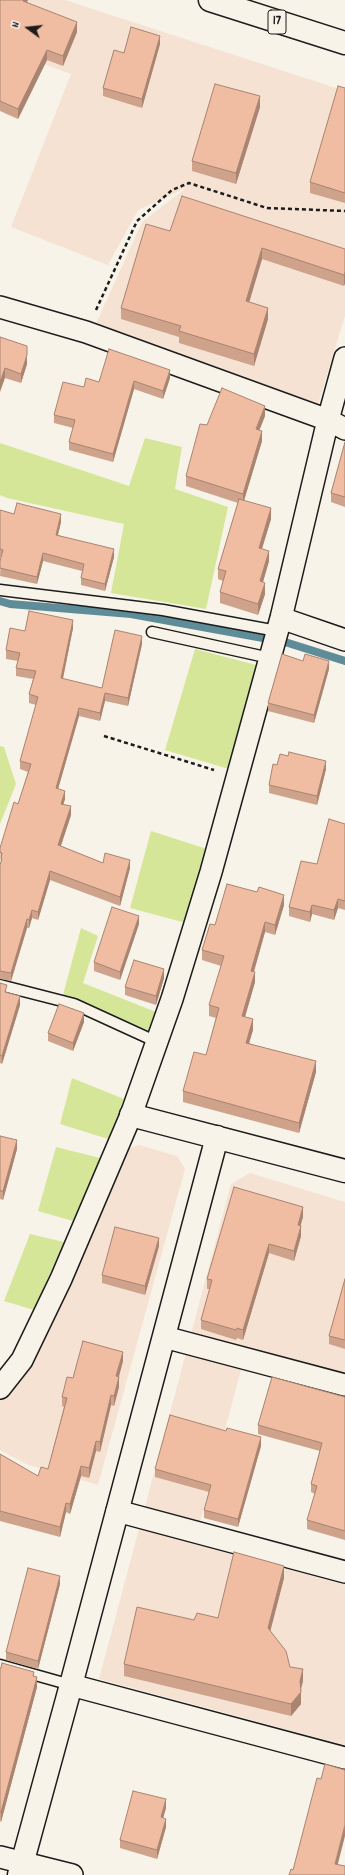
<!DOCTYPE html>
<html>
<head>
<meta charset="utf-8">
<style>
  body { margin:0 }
  #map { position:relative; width:345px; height:1875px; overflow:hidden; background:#f7f3e8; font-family:Dekko,sans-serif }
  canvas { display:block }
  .north { position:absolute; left:8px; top:8px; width:40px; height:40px; -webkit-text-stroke:3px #f7f3e8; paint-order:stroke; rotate:285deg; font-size:11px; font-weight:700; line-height:16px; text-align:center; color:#1c1c1c }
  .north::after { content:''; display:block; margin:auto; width:14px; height:18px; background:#1c1c1c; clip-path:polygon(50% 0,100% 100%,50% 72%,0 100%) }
</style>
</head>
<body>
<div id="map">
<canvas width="345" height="1875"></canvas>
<div class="north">N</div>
</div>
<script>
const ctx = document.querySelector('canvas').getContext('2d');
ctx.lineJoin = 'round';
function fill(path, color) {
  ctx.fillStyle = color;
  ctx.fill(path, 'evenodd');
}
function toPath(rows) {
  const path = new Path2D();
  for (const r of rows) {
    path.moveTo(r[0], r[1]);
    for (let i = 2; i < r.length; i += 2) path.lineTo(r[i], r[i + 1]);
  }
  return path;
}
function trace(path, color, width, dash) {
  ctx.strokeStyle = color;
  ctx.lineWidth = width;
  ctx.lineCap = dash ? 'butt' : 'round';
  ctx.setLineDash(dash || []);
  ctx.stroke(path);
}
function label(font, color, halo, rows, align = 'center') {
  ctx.font = font + ' Dekko,sans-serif';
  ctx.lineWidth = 3.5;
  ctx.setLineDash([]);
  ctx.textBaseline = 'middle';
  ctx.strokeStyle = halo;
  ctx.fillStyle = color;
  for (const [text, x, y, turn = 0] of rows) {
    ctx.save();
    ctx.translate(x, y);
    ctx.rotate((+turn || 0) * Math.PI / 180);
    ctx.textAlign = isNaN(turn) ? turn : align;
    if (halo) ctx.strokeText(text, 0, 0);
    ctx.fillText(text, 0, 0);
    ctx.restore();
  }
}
fill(toPath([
  [0,0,65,0,345,91,345,316,318,404,95,326,142,222,186,188,138,210,108,265,11,227,71,74,0,48],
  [139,1145,177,1156,185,1169,98,1485,28,1465,0,1450,0,1400,30,1366,127,1149],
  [250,1173,345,1202,345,1374,247,1348,194,1544,345,1585,345,1745,99,1679,231,1184]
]), '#f5e2d3');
fill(toPath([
  [145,438,182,447,175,489,228,507,206,609,111,593,124,524,7,498,0,495,0,443,129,486],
  [195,649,260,666,232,770,165,750],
  [0,746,4,747,16,784,0,824],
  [151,831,210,850,186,923,130,908],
  [81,928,98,936,83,983,156,1012,150,1031,63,995],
  [72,1078,124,1099,108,1139,60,1124],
  [56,1147,100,1158,73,1221,38,1211],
  [30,1234,64,1242,34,1310,4,1301]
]), '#d6e699');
trace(toPath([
  [0,601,10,604,131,614,285,642,345,661]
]), '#5f8c99', 8);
const lane = toPath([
  [0,590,163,610,277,631],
  [152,632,270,658],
  [0,985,74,1004,157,1042],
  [0,1665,71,1685]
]);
const street = toPath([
  [0,307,86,332,328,420,345,429],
  [281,618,345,640],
  [164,1337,345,1385],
  [0,1388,22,1360,61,1279,131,1115,172,999,211,872,281,618,328,420,345,358],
  [117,1511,345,1572],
  [71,1685,345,1758],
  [0,1857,72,1875]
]);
const secondary = toPath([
  [131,1115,345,1171],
  [19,1875,71,1685,217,1137]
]);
const primary = toPath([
  [210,0,345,43]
]);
trace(lane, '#1c1c1c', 13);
trace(street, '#1c1c1c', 24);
trace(secondary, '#1c1c1c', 25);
trace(primary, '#1c1c1c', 25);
trace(toPath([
  [96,310,137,221,172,190,189,183,267,208,345,211],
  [104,736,214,770]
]), '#1c1c1c', 2.5, [4, 3]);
trace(lane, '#f7f3e8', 10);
trace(street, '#f7f3e8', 21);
trace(secondary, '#f7f3e8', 22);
trace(primary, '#f7f3e8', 22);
fill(toPath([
  [0,0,27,3,77,32,63,66,47,60,18,119,0,111],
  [160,44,142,108,103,96,103,88,124,53],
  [345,88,345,203,310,193,310,182],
  [260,107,236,184,192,171,192,161],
  [170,231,345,249,344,286,262,259,249,302,268,319,254,366,179,343,179,337,121,319,121,308],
  [0,337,27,364,21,383,5,378],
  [170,378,163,399,134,389,113,462,69,450,69,442,73,428,54,423,54,415,84,387,99,382],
  [265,416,259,430,262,441,244,500,271,519,262,549,269,561,263,582,265,594,258,615,220,603,220,592,223,581,218,579,218,569,238,503,186,486,186,476,207,425],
  [345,442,345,507,331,502,331,493],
  [0,510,14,514,61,522,58,535,114,557,105,591,81,585,81,578,82,571,43,561,37,584,0,576,1,557,0,557],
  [73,628,63,679,102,688,142,644,128,706,105,701,100,721,79,716,58,789,65,799,63,804,71,815,61,846,103,863,130,868,120,906,50,880,38,920,32,918,29,928,27,928,11,981,0,979,0,865,1,864,0,848,18,804,28,772,20,769,20,761,36,705,29,703,29,694,33,679,16,676,16,668,18,661,6,659,6,650,25,631],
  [329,669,314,723,268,711,268,703],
  [277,765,326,769,317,805,269,793,269,785],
  [345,824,345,910,338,908,334,920,312,914,310,922,289,916,289,907,317,864],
  [284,905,275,935,265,932,254,972,255,982,245,1017,253,1030,249,1043,316,1072,299,1133,183,1102,183,1091,206,1055,216,1018,209,1016,209,1005,221,966,202,960,202,950,215,925],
  [139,924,120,980,94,971,94,962],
  [164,978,156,1005,125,995,125,987],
  [0,983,7,992,20,1005,2,1064,0,1063],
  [84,1022,73,1051,48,1041,48,1033],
  [0,1136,17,1149,3,1200,0,1199],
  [303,1217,300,1226,301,1236,294,1261,269,1253,243,1340,237,1338,236,1340,201,1329,201,1320,210,1289,207,1289,207,1279],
  [159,1246,145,1295,102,1283,102,1275],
  [345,1279,345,1349,329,1344,329,1336],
  [123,1361,119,1377,119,1387,114,1406,111,1405,100,1452,96,1451,89,1478,81,1476,70,1514,66,1512,60,1537,0,1521,0,1454,38,1476,48,1469,64,1407,62,1406,62,1397,73,1378],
  [345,1397,345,1540,307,1529,307,1520,315,1494,311,1492,311,1484,320,1451,258,1434,258,1425],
  [261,1446,238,1527,204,1518,204,1510,209,1492,155,1477,155,1469],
  [284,1578,270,1631,290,1667,303,1681,300,1691,301,1704,291,1716,124,1676,124,1664,194,1620,218,1618],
  [60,1584,38,1669,6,1660,6,1652],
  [0,1668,34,1677,37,1687,1,1822,0,1821],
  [166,1808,163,1818,166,1827,157,1859,120,1848,120,1840]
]), '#cea28b');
fill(toPath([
  [24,0,28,0,23,12,23,1],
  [77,22,77,32,63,66,63,56],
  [160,36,160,44,142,108,142,99],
  [47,50,47,60,18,119,18,109],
  [260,96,260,107,236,184,236,173],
  [262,248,262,259,246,313,246,301],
  [345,272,345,284,344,286,344,275],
  [268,308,268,319,254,366,254,354],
  [27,355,27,364,21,383,21,374],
  [5,368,5,378,0,392,0,382],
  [170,370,170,378,163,399,163,391],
  [134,381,134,389,113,462,113,454],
  [265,406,265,416,256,439,256,429],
  [262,431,262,441,243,504,243,494],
  [271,508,271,519,259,558,259,548],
  [61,514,61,522,56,542,56,535],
  [114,549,114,557,105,591,105,584],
  [269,551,269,561,260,592,260,581],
  [43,553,43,561,37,584,37,577],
  [265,583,265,594,258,615,258,604],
  [73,620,73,628,61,687,61,678],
  [142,636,142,644,128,706,128,698],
  [329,661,329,669,314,723,314,715],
  [105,693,105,701,100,721,100,713],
  [79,708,79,716,56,796,56,788],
  [326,761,326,769,317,805,317,796],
  [65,791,65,799,61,812,61,804],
  [71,806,71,815,58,854,58,845],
  [130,860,130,868,120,906,120,897],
  [50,871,50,880,38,920,38,912],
  [284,895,284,905,275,935,275,925],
  [338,899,338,908,334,920,334,910],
  [312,905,312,914,310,922,310,912],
  [32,910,32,918,29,928,29,920],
  [139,916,139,924,120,980,120,972],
  [27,919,27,928,11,981,11,973],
  [265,922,265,932,251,981,251,971],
  [164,969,164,978,156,1005,156,996],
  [255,972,255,982,242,1027,242,1016],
  [20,996,20,1005,2,1064,2,1056],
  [84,1013,84,1022,73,1051,73,1043],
  [253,1019,253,1030,246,1053,246,1043],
  [316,1061,316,1072,299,1133,299,1123],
  [17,1140,17,1149,3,1200,3,1191],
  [303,1207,303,1217,298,1235,298,1225],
  [301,1226,301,1236,294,1261,294,1251],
  [159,1238,159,1246,145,1295,145,1286],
  [269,1244,269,1253,243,1340,243,1330],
  [123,1352,123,1361,116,1386,116,1376],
  [119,1377,119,1387,114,1406,114,1396],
  [111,1395,111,1405,100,1452,100,1442],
  [261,1437,261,1446,238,1527,238,1519],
  [96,1441,96,1451,89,1478,89,1468],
  [81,1466,81,1476,70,1514,70,1504],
  [66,1503,66,1512,60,1537,60,1527],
  [284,1566,284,1578,268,1640,268,1628],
  [60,1576,60,1584,38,1669,38,1661],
  [303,1669,303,1681,300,1693,301,1692,301,1704,291,1716,291,1704,300,1681],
  [37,1677,37,1687,1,1822,1,1812],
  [166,1799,166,1808,161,1825,161,1817],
  [166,1819,166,1827,157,1859,157,1850],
  [345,1825,345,1836,335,1875,335,1864]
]), '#a88471');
const building = toPath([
  [0,0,24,0,23,1,77,22,63,56,47,50,18,109,0,101,0,0],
  [131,27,160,36,142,99,103,88,114,50,124,53,131,27],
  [215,84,260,96,236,173,192,161,215,84],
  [338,86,345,88,345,193,310,182,338,86],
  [182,196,345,249,345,272,344,275,262,248,246,301,268,308,254,354,179,331,181,326,121,308,146,224,170,231,182,196],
  [0,337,27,346,27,355,21,374,5,368,0,382,0,337],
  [109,349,170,370,163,391,134,381,113,454,69,442,75,420,54,415,63,382,84,387,86,378,99,382,109,349],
  [222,388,265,406,256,429,262,431,243,494,186,476,200,424,207,425,222,388],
  [345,442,345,497,331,493,345,442],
  [239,499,271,508,259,548,269,551,260,581,265,583,258,604,220,592,226,571,218,569,239,499],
  [17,503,61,514,56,535,114,549,105,584,81,578,84,564,43,553,37,577,0,568,0,561,3,550,0,549,0,510,14,514,17,503],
  [29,611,73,620,61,678,102,688,115,630,142,636,128,698,105,693,100,713,79,708,56,788,65,791,61,804,71,806,58,845,103,863,105,853,130,860,120,897,50,871,38,912,32,910,29,920,27,919,11,973,0,971,0,865,2,859,1,859,2,853,0,852,0,848,14,802,18,804,31,764,20,761,38,697,29,694,36,671,16,668,20,653,6,650,10,628,25,631,29,611],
  [282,654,303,661,305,654,329,661,314,715,268,703,282,654],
  [289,752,326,761,317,796,269,785,273,764,277,765,280,754,288,756,289,752],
  [329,819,345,824,345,901,338,899,334,910,312,905,310,912,289,907,301,861,317,864,329,819],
  [227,884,257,892,259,887,284,895,275,925,265,922,251,971,255,972,242,1016,253,1019,246,1043,316,1061,299,1123,183,1091,194,1052,206,1055,219,1008,209,1005,224,956,202,950,210,924,215,925,227,884],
  [112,907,139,916,120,972,94,962,112,907],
  [134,960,164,969,156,996,125,987,134,960],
  [0,983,7,985,5,992,20,996,2,1056,0,1055,0,983],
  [59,1004,84,1013,73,1043,48,1033,59,1004],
  [0,1136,17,1140,3,1191,0,1191,0,1136],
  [234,1187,303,1207,298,1225,301,1226,294,1251,269,1244,243,1330,237,1328,236,1330,201,1320,212,1280,207,1279,234,1187],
  [115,1227,159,1238,145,1286,102,1275,115,1227],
  [345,1279,345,1340,329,1336,345,1279],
  [83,1341,123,1352,116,1376,119,1377,114,1396,111,1395,100,1442,96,1441,89,1468,81,1466,70,1504,66,1503,60,1527,0,1511,0,1454,38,1476,41,1467,48,1469,67,1398,62,1397,67,1377,73,1378,83,1341],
  [272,1377,345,1397,345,1531,307,1520,317,1486,311,1484,322,1443,258,1425,272,1377],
  [170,1415,226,1431,227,1428,261,1437,238,1519,204,1510,211,1485,155,1469,170,1415],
  [234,1552,284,1566,268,1628,286,1651,290,1667,303,1669,300,1681,301,1692,291,1704,124,1664,137,1607,194,1620,197,1613,218,1618,234,1552],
  [28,1568,60,1576,38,1661,6,1652,28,1568],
  [2,1663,34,1672,33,1676,37,1677,1,1812,0,1812,0,1668,1,1668,2,1663],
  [325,1764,345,1770,345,1825,335,1864,345,1866,345,1875,289,1875,291,1869,293,1870,317,1778,321,1779,325,1764],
  [133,1791,166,1799,161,1817,166,1819,157,1850,120,1840,133,1791]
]);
fill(building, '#f0bca2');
trace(building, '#a88471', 1);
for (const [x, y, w] of [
  [277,22,18]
]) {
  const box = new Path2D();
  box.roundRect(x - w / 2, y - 12, w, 24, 3);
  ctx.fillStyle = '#f7f3e8';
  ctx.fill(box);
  trace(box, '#1c1c1c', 1);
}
label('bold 14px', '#1c1c1c', null, [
  ["17",277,22]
]);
</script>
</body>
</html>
